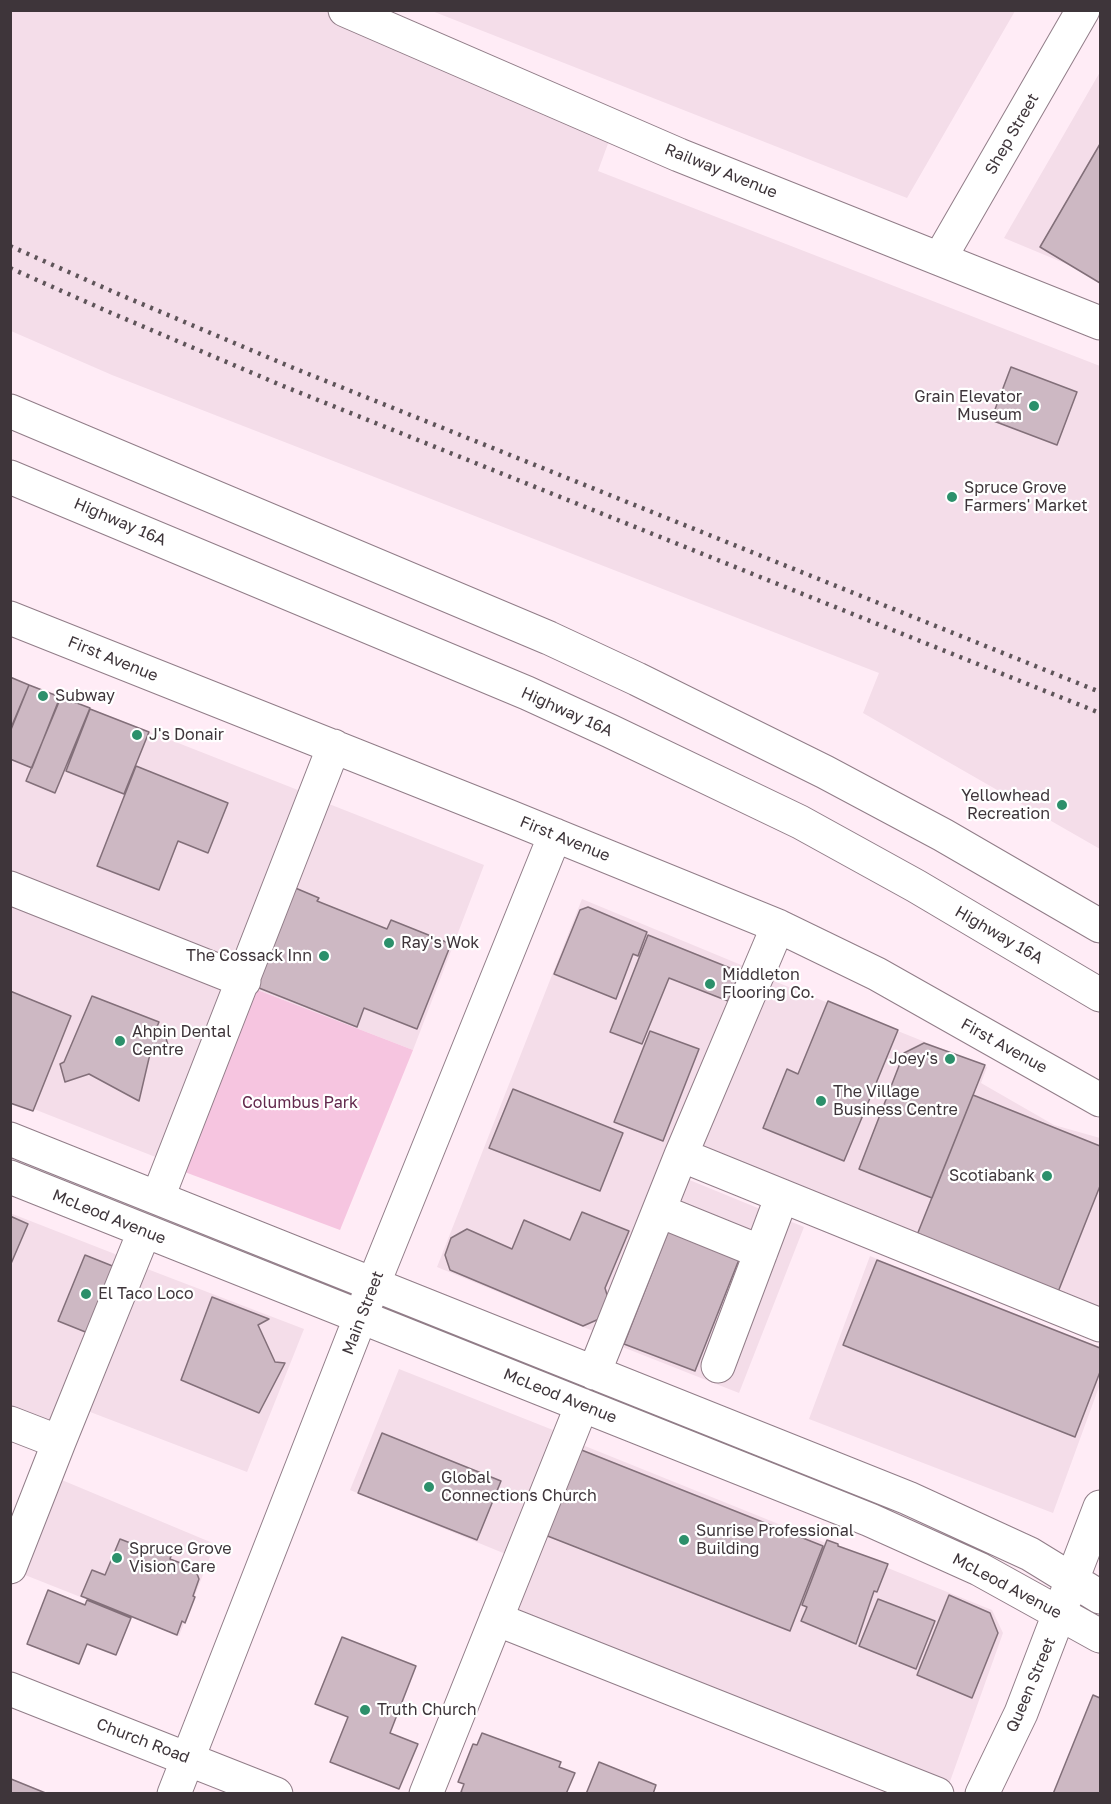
<!DOCTYPE html>
<html>
<head>
<meta charset="utf-8">
<style>
  body { margin:0 }
  #map { position:relative; width:1111px; height:1804px; overflow:hidden; background:#ffecf6; font-family:"Golos Text",sans-serif }
  canvas { display:block }
  .frame { position:absolute; inset:0; border:12px solid #3e353a; pointer-events:none }
</style>
</head>
<body>
<div id="map">
<canvas width="1111" height="1804"></canvas>
<div class="frame"></div>
</div>
<script>
const ctx = document.querySelector('canvas').getContext('2d');
ctx.lineJoin = 'round';
function fill(path, color) {
  ctx.fillStyle = color;
  ctx.fill(path, 'evenodd');
}
function toPath(rows) {
  const path = new Path2D();
  for (const r of rows) {
    path.moveTo(r[0], r[1]);
    for (let i = 2; i < r.length; i += 2) path.lineTo(r[i], r[i + 1]);
  }
  return path;
}
function trace(path, color, width, dash) {
  ctx.strokeStyle = color;
  ctx.lineWidth = width;
  ctx.lineCap = dash ? 'butt' : 'round';
  ctx.setLineDash(dash || []);
  ctx.stroke(path);
}
function label(font, color, halo, rows, align = 'center') {
  ctx.font = font + ' "Golos Text",sans-serif';
  ctx.lineWidth = 4.5;
  ctx.setLineDash([]);
  ctx.textBaseline = 'middle';
  ctx.strokeStyle = halo;
  ctx.fillStyle = color;
  for (const [text, x, y, turn = 0] of rows) {
    ctx.save();
    ctx.translate(x, y);
    ctx.rotate((+turn || 0) * Math.PI / 180);
    ctx.textAlign = isNaN(turn) ? turn : align;
    if (halo) ctx.strokeText(text, 0, 0);
    ctx.fillText(text, 0, 0);
    ctx.restore();
  }
}
fill(toPath([
  [11,11,356,11,610,138,598,171,1100,366,1100,849,863,713,879,673,112,375,11,331],
  [432,11,1015,11,907,198],
  [1100,72,1100,278,1004,238],
  [10,677,303,792,234,963,11,874],
  [324,802,484,865,413,1050,255,989],
  [582,899,746,967,598,1333,437,1267],
  [10,904,223,987,158,1158,11,1100],
  [769,979,987,1067,981,1083,1054,1125,1100,1138,1100,1308,702,1149],
  [687,1179,804,1227,739,1393,620,1346],
  [10,1213,120,1256,50,1427,11,1411],
  [870,1256,1100,1347,1100,1384,1053,1513,809,1419],
  [142,1267,304,1329,247,1472,85,1410],
  [399,1369,558,1432,508,1555,350,1490],
  [580,1444,992,1610,1003,1633,948,1787,520,1615,516,1606],
  [57,1478,215,1544,179,1636,20,1573]
]), '#f4dde9');
fill(toPath([
  [255,989,413,1050,340,1230,182,1171]
]), '#f6c5e0');
const building = toPath([
  [1100,144,1100,283,1040,247,1100,144],
  [1011,367,1077,392,1057,445,991,420,1011,367],
  [10,677,29,685,10,730,10,677],
  [29,685,60,697,32,768,10,759,10,732,29,685],
  [61,697,90,708,55,793,26,781,61,697],
  [90,709,149,732,124,794,66,771,90,709],
  [136,766,228,803,208,853,178,841,159,890,97,866,136,766],
  [293,887,319,898,317,901,387,929,391,920,451,944,417,1029,364,1008,357,1027,254,986,293,887],
  [588,907,647,932,638,956,633,954,616,999,554,974,580,910,588,907],
  [648,935,740,972,728,1001,669,978,642,1044,610,1032,648,935],
  [10,991,71,1016,33,1111,10,1103,10,991],
  [92,996,159,1022,154,1034,164,1032,169,1048,150,1054,139,1101,89,1074,65,1082,60,1064,64,1062,92,996],
  [828,1001,898,1030,844,1161,763,1128,787,1069,798,1074,828,1001],
  [650,1031,699,1049,663,1141,614,1122,650,1031],
  [924,1043,985,1065,932,1198,859,1169,904,1053,924,1043],
  [513,1089,623,1133,600,1191,489,1148,513,1089],
  [973,1095,1100,1146,1100,1186,1058,1292,917,1235,973,1095],
  [582,1212,629,1231,605,1288,608,1298,599,1319,583,1326,450,1270,445,1255,451,1238,467,1229,512,1249,524,1220,570,1240,582,1212],
  [10,1216,28,1224,10,1266,10,1216],
  [669,1229,740,1257,695,1371,624,1344,669,1229],
  [85,1255,115,1267,88,1333,58,1321,85,1255],
  [877,1260,1100,1348,1100,1372,1075,1437,843,1345,877,1260],
  [212,1297,269,1319,258,1325,275,1362,285,1363,259,1413,181,1380,212,1297],
  [382,1433,501,1481,477,1540,358,1493,382,1433],
  [579,1449,823,1546,790,1631,545,1535,579,1449],
  [120,1539,146,1549,146,1546,171,1556,170,1559,191,1567,194,1566,199,1579,193,1596,195,1597,185,1623,182,1621,177,1635,81,1596,92,1570,105,1575,120,1539],
  [827,1540,838,1544,838,1546,888,1564,877,1592,874,1591,856,1644,801,1621,807,1607,802,1605,827,1540],
  [48,1590,85,1605,87,1600,131,1618,116,1655,87,1644,79,1664,27,1644,48,1590],
  [949,1595,990,1613,998,1633,972,1698,917,1675,949,1595],
  [878,1599,935,1621,916,1669,859,1646,878,1599],
  [342,1637,416,1666,390,1733,418,1744,399,1789,330,1762,348,1717,315,1704,342,1637],
  [1093,1695,1100,1698,1100,1794,1053,1794,1093,1695],
  [482,1733,561,1762,559,1767,575,1773,566,1794,466,1794,461,1792,464,1784,458,1782,473,1744,477,1745,482,1733],
  [599,1762,656,1785,653,1794,586,1794,599,1762],
  [11,1779,48,1794,10,1794,11,1779]
]);
fill(building, '#cdb8c3');
trace(building, '#826f79', 1.5);
const minor = toPath([
  [345,10,679,155,1100,323],
  [940,258,1083,10],
  [10,618,508,816,778,926,877,974,1100,1100],
  [10,888,244,981],
  [10,1139,908,1498,1030,1554,1100,1597],
  [681,1155,1100,1325],
  [10,1177,870,1520,979,1569,1100,1636],
  [158,1197,334,746],
  [660,1211,761,1252],
  [718,1366,782,1196],
  [594,1373,681,1155,778,926],
  [10,1423,59,1442],
  [10,1567,59,1442,144,1232],
  [496,1619,937,1794],
  [10,1689,276,1794],
  [174,1794,373,1285,555,835],
  [426,1794,582,1405],
  [982,1794,1021,1713,1100,1507]
]);
const major = toPath([
  [10,411,549,638,637,679,825,772,943,835,1100,926],
  [10,477,527,693,610,731,800,822,916,886,1100,995]
]);
trace(minor, '#917d88', 35);
trace(major, '#917d88', 35);
trace(minor, '#fff', 33);
trace(major, '#fff', 33);
trace(toPath([
  [10,246,116,293,291,367,1100,692],
  [10,268,109,312,283,386,1100,713]
]), '#5e5459', 4.5, [3, 6]);
for (const [x, y, r, color] of [
  [1034,406,6,"#2c906b"],
  [952,497,6,"#2c906b"],
  [43,696,6,"#2c906b"],
  [137,735,6,"#2c906b"],
  [1062,805,6,"#2c906b"],
  [389,943,6,"#2c906b"],
  [324,956,6,"#2c906b"],
  [710,984,6,"#2c906b"],
  [120,1041,6,"#2c906b"],
  [950,1059,6,"#2c906b"],
  [821,1101,6,"#2c906b"],
  [1047,1176,6,"#2c906b"],
  [86,1294,6,"#2c906b"],
  [429,1487,6,"#2c906b"],
  [684,1540,6,"#2c906b"],
  [117,1558,6,"#2c906b"],
  [365,1710,6,"#2c906b"]
]) {
  const dot = new Path2D();
  dot.arc(x, y, r, 0, 2 * Math.PI);
  ctx.fillStyle = color;
  ctx.fill(dot);
  trace(dot, '#fff', 2);
}
label('16px', '#3e353a', '#fff', [
  ["Shep Street",1012,134,-60],
  ["Railway Avenue",721,171,22],
  ["Highway 16A",120,522,23],
  ["First Avenue",113,659,22],
  ["Highway 16A",567,712,24],
  ["First Avenue",565,839,22],
  ["Highway 16A",999,935,30],
  ["First Avenue",1004,1046,29],
  ["McLeod Avenue",109,1217,22],
  ["Main Street",363,1313,-69],
  ["McLeod Avenue",560,1396,22],
  ["McLeod Avenue",1007,1586,28],
  ["Queen Street",1031,1685,-67],
  ["Church Road",143,1741,21]
]);
label('16px', '#3e353a', '#fff', [
  ["Grain Elevator",1022,397,"right"],
  ["Museum",1022,415,"right"],
  ["Spruce Grove",964,488],
  ["Farmers' Market",964,506],
  ["Subway",55,696],
  ["J's Donair",149,735],
  ["Yellowhead",1050,796,"right"],
  ["Recreation",1050,814,"right"],
  ["Ray's Wok",401,943],
  ["The Cossack Inn",312,956,"right"],
  ["Middleton",722,975],
  ["Flooring Co.",722,993],
  ["Ahpin Dental",132,1032],
  ["Centre",132,1050],
  ["Joey's",938,1059,"right"],
  ["The Village",833,1092],
  ["Business Centre",833,1110],
  ["Scotiabank",1035,1176,"right"],
  ["El Taco Loco",98,1294],
  ["Global",441,1478],
  ["Connections Church",441,1496],
  ["Sunrise Professional",696,1531],
  ["Building",696,1549],
  ["Spruce Grove",129,1549],
  ["Vision Care",129,1567],
  ["Truth Church",377,1710]
], 'left');
label('16px', '#62284c', '#fff', [
  ["Columbus Park",300,1103]
]);
</script>
</body>
</html>
